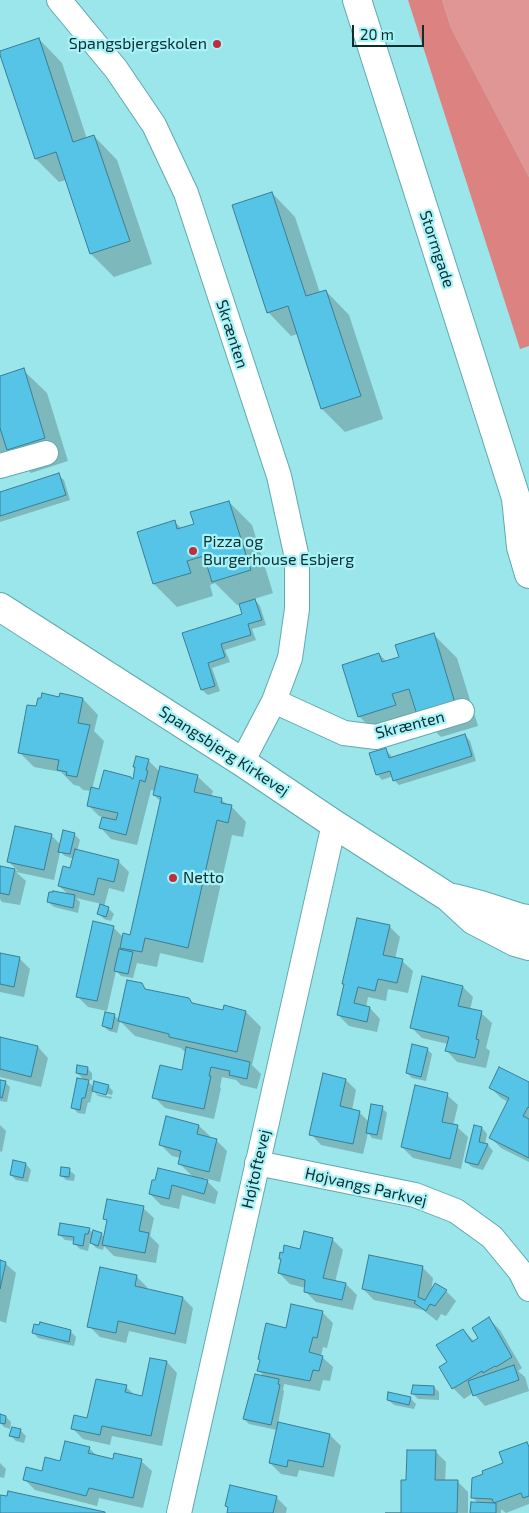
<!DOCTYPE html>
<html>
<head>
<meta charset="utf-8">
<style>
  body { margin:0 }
  #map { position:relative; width:529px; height:1513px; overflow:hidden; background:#9be6eb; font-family:"Exo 2",sans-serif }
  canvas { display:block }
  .scale { position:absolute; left:352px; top:25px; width:72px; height:22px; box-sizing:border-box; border:2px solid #0d2d2f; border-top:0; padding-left:6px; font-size:15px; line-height:18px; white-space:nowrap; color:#0d2d2f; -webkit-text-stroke:4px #a8f3f8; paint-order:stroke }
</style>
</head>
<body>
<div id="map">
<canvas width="529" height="1513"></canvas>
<div class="scale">20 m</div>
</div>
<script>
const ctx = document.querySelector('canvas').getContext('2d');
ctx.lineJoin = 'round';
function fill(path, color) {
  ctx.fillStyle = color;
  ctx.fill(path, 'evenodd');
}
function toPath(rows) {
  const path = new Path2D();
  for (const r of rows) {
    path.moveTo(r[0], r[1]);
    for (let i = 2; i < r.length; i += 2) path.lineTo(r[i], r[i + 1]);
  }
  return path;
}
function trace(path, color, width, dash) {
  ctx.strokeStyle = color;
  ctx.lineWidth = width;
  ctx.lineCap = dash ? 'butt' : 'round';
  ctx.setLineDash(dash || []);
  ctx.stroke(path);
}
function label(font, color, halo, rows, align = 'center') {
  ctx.font = font + ' "Exo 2",sans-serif';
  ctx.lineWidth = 4.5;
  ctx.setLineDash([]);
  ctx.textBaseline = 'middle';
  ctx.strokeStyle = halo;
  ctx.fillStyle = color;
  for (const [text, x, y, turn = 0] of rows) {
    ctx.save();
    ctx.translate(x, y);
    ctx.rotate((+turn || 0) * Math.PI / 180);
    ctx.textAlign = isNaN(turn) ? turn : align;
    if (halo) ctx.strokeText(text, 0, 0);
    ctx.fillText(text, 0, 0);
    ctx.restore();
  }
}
fill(toPath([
  [442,0,529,0,529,177,451,28]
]), '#e09694');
fill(toPath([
  [408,0,442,0,451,28,529,177,529,346,520,349]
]), '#dc8381');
fill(toPath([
  [39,39,62,63,87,139,94,136,117,160,152,264,114,277,91,254,66,180,59,182,36,159],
  [272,193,295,217,320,293,326,291,349,315,383,419,345,432,322,409,298,334,291,336,268,312],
  [23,370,47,393,68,461,31,473,10,451,5,452,8,464,0,467,0,377],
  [58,475,64,480,70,500,0,522,0,493],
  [229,502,252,525,273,593,254,599,260,606,266,625,252,629,256,640,225,650,230,662,212,668,220,691,208,695,202,690,184,634,243,614,240,604,237,605,215,583,210,585,213,596,177,607,154,584,174,521,182,529,196,525],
  [434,635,457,658,478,726,441,737,420,716,382,740,359,716,379,654,387,662,400,658],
  [60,698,83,699,98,715,94,731,104,741,92,789,100,790,133,781,136,768,134,766,148,760,160,772,197,776,213,791,211,797,221,799,227,805,231,806,246,822,243,837,232,835,203,963,160,953,157,967,137,963,133,978,121,976,116,971,107,1011,88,1007,77,996,113,927,123,937,131,937,161,802,154,795,155,791,151,790,137,845,111,839,101,828,103,817,99,816,89,806,92,791,83,790,79,786,74,785,61,772,34,767,19,752,37,708],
  [465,735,470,741,476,761,399,785,394,780,393,776,382,780,377,774,385,750,391,755,392,758],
  [74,834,80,840,77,851,118,861,129,872,124,892,109,888,104,907,108,908,114,914,111,921,104,919,99,914,102,904,76,898,80,902,78,913,54,907,48,902,69,895,59,886,71,870,74,859,65,856,60,852,54,880,16,872,26,881,20,905,2,902,0,899,0,868,18,871,9,862,51,835,61,845],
  [389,926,400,937,395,959,402,961,413,971,408,993,388,989,386,1001,368,997,366,1007,370,1008,380,1019,377,1032,349,1026,338,1015],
  [0,954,19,958,30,969,24,997,0,992],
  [141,985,147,991,188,999,194,1004,223,1012,225,1007,246,1012,261,1027,252,1065,261,1074,257,1089,241,1085,236,1080,222,1077,220,1087,221,1088,214,1119,165,1108,154,1097,183,1071,185,1052,181,1048,135,1036,120,1021,117,1033,109,1031,103,1026,115,1016,120,1021],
  [463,987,473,997,470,1010,481,1013,492,1023,486,1048,490,1051,486,1068,457,1062,447,1051,448,1044,422,1038,412,1028],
  [0,1038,38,1047,48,1058,41,1087,0,1077],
  [427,1049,432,1054,426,1081,412,1078,407,1073],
  [87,1068,92,1073,92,1080,85,1079,94,1087,108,1086,113,1091,112,1095,97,1091,97,1094,112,1097,111,1099,98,1096,93,1090,90,1103,88,1102,85,1114,78,1113,72,1107,85,1081,77,1073],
  [346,1080,356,1090,352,1110,359,1112,369,1122,382,1108,387,1113,382,1140,372,1138,368,1133,363,1154,321,1145,311,1134],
  [0,1081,5,1082,10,1087,7,1102,0,1101],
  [529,1084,529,1162,501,1148,491,1138,508,1102,501,1098,490,1087],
  [447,1095,458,1105,453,1126,457,1127,468,1137,461,1169,413,1158,402,1147],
  [0,1125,6,1131,2,1152,0,1151],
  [199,1126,210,1136,209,1139,216,1140,227,1151,220,1182,204,1178,218,1192,215,1204,182,1195,179,1209,161,1205,150,1194,153,1181,194,1178,180,1164,181,1158,172,1156,161,1145],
  [475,1127,482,1128,487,1134,485,1145,488,1145,493,1151,483,1170,472,1167,466,1162],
  [26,1164,31,1170,28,1182,16,1180,11,1175],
  [69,1170,75,1175,74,1181,66,1180,61,1175],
  [143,1208,154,1218,150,1236,159,1245,156,1263,114,1256,104,1246,103,1250,96,1248,90,1241,88,1251,80,1249,75,1244,75,1241,65,1240,60,1235,89,1229,94,1234,101,1234,104,1237,108,1221,105,1218],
  [332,1239,343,1250,335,1282,346,1284,357,1295,353,1310,316,1302,305,1291,306,1288,290,1284,279,1273,282,1260,280,1258],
  [0,1262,5,1263,16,1273,6,1323,0,1321],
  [423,1268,433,1278,431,1292,446,1291,456,1301,446,1316,441,1314,437,1321,423,1310,374,1300,363,1289],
  [101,1269,137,1277,147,1287,147,1290,183,1298,193,1308,186,1344,129,1331,126,1343,100,1337,89,1326],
  [322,1312,333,1323,327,1348,323,1347,321,1356,333,1367,330,1381,323,1380,320,1391,284,1384,283,1390,284,1391,278,1424,330,1435,341,1446,334,1477,299,1470,297,1477,281,1474,270,1463,277,1430,249,1424,244,1419,265,1377,259,1371,287,1329],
  [489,1319,500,1330,522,1368,518,1371,525,1377,529,1391,485,1406,473,1393,464,1399,453,1388,440,1368,448,1363,463,1330,475,1342,480,1338],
  [41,1324,71,1332,76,1337,74,1346,38,1338,33,1332],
  [167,1362,177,1373,162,1446,112,1436,110,1445,83,1439,72,1428,88,1419,126,1387,136,1396,143,1398],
  [434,1387,439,1392,439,1400,418,1399,413,1394],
  [410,1398,416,1404,414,1409,394,1405,388,1400],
  [0,1415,6,1417,11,1422,10,1429,4,1427,0,1423],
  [21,1431,26,1436,24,1443,16,1441,11,1436],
  [526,1443,529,1446,529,1504,506,1513,501,1509,501,1513,472,1513,479,1504,473,1498],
  [89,1448,98,1457,114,1461,141,1461,152,1471,143,1508,99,1498,97,1506,35,1490,24,1479],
  [435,1451,446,1462,445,1482,457,1481,468,1492,468,1513,402,1513,408,1482],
  [0,1463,6,1469,4,1478,0,1477],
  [276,1497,287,1508,286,1513,228,1513,229,1509,226,1506]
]), '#0003');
const building = toPath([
  [39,38,73,142,94,135,130,241,90,254,56,152,35,159,0,55,0,51,39,38],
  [272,192,306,296,326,290,361,396,321,409,288,306,267,313,232,205,272,192],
  [24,368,45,438,7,450,0,428,0,376,24,368],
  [59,473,66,495,0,516,0,492,59,473],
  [229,501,251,570,212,582,204,556,187,561,191,573,153,584,137,532,175,520,177,529,194,524,190,512,229,501],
  [255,599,262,620,248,624,251,635,221,644,225,657,208,663,215,686,201,690,182,633,242,614,239,604,255,599],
  [434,633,455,703,417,715,409,689,392,694,396,705,358,717,342,665,379,653,382,662,399,657,395,645,434,633],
  [42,693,59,697,60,693,83,698,78,723,90,725,77,777,66,775,67,772,57,770,59,760,18,753,27,705,36,706,38,698,41,698,42,693],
  [465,734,472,756,393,781,390,771,376,775,369,753,386,748,389,758,465,734],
  [136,756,149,759,146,770,148,771,145,782,140,780,126,835,99,828,102,817,116,820,118,813,87,806,91,787,99,789,104,770,131,777,131,778,133,779,135,767,133,767,136,756],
  [160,766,198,775,194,792,222,798,221,803,232,805,228,823,217,820,188,948,145,938,142,952,120,948,123,933,130,935,161,797,153,795,160,766],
  [15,826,52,834,44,870,7,862,15,826],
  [63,830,75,833,70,854,58,852,63,830],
  [75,849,119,860,114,882,98,878,94,895,58,886,63,866,70,868,75,849],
  [0,866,15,869,9,895,0,893,0,866],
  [53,891,75,895,73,908,47,902,49,892,53,892,53,891],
  [100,904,109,907,106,917,97,914,100,904],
  [357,918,390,925,383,955,403,959,397,983,378,979,375,991,358,987,354,1003,370,1007,367,1022,337,1015,344,984,342,984,357,918],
  [93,921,114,926,97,1001,76,997,93,921],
  [119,949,133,952,128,974,114,971,119,949],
  [0,953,20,957,14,987,0,984,0,953],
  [422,976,463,986,458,1006,482,1011,476,1039,479,1040,475,1058,445,1051,449,1037,410,1028,422,976],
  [127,980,142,983,145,989,189,998,192,1003,223,1010,224,1005,246,1011,237,1052,169,1037,169,1034,118,1021,127,980],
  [105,1012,115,1014,112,1029,102,1026,105,1012],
  [0,1037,38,1046,31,1077,0,1069,0,1037],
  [412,1044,428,1048,421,1077,406,1073,412,1044],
  [186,1047,250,1062,247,1079,229,1075,230,1071,211,1067,209,1076,211,1076,204,1109,152,1098,160,1065,182,1070,186,1047],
  [77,1065,88,1067,87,1075,76,1073,77,1065],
  [499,1067,529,1082,529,1108,528,1107,523,1116,529,1119,529,1158,489,1138,509,1098,489,1088,499,1067],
  [323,1073,346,1079,340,1106,360,1111,353,1144,309,1135,323,1073],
  [77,1078,89,1080,85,1098,82,1098,80,1110,71,1108,77,1078],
  [0,1080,6,1081,2,1098,0,1097,0,1080],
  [94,1081,109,1085,106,1095,92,1091,94,1081],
  [415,1085,448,1093,442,1122,458,1125,450,1159,401,1147,415,1085],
  [371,1104,383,1106,377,1135,366,1133,371,1104],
  [166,1116,199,1125,197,1134,217,1139,209,1172,178,1164,181,1151,159,1145,166,1116],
  [474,1125,482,1127,479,1142,488,1144,478,1165,465,1162,474,1125],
  [13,1160,26,1163,23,1178,10,1175,13,1160],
  [61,1167,70,1168,69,1177,60,1176,61,1167],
  [158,1168,208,1180,204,1194,172,1185,169,1199,149,1194,152,1180,155,1180,158,1168],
  [107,1199,144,1206,139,1231,149,1233,145,1253,102,1245,107,1220,103,1219,107,1199],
  [60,1223,90,1228,88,1234,85,1234,83,1246,73,1244,74,1237,58,1235,60,1223],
  [93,1230,102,1233,98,1246,90,1243,93,1230],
  [304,1231,333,1238,323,1278,346,1283,342,1300,304,1292,305,1280,278,1273,281,1259,279,1259,280,1252,283,1253,284,1245,300,1249,304,1231],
  [369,1255,423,1266,418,1297,425,1300,435,1283,447,1290,435,1306,430,1304,426,1311,414,1303,416,1301,362,1289,369,1255],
  [0,1260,6,1262,0,1289,0,1260],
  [100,1267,137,1275,135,1286,183,1297,175,1334,118,1321,116,1333,87,1327,100,1267],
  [291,1304,323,1311,317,1338,313,1337,309,1352,323,1356,319,1371,313,1370,310,1381,257,1371,260,1360,258,1359,266,1323,286,1328,291,1304],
  [489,1317,512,1357,496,1367,495,1366,483,1373,482,1371,452,1389,439,1367,447,1362,436,1345,463,1329,472,1342,478,1338,472,1328,489,1317],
  [40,1322,71,1330,69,1342,32,1333,34,1324,39,1325,40,1322],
  [150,1358,167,1361,151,1436,102,1426,100,1435,71,1429,74,1415,87,1418,96,1379,127,1385,125,1392,142,1396,150,1358],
  [514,1365,519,1380,473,1396,468,1381,514,1365],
  [255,1374,279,1379,278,1384,280,1385,271,1425,243,1419,255,1374],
  [413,1385,434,1386,434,1395,411,1394,413,1385],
  [388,1392,411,1397,409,1405,387,1400,388,1392],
  [0,1414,6,1416,5,1424,0,1423,0,1414],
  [278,1422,330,1434,323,1467,288,1460,287,1467,269,1463,278,1422],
  [12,1427,21,1429,19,1438,9,1436,12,1427],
  [65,1441,90,1447,88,1453,113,1459,114,1453,142,1459,133,1498,89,1488,86,1496,23,1480,26,1467,42,1471,45,1457,60,1461,65,1441],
  [527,1442,529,1447,529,1496,523,1498,521,1493,494,1503,492,1499,471,1498,472,1478,483,1474,482,1471,503,1463,499,1452,527,1442],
  [407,1450,436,1450,435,1480,458,1480,457,1513,385,1513,401,1513,401,1480,406,1480,407,1450],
  [230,1485,277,1496,273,1513,227,1513,228,1507,225,1506,230,1485],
  [8,1491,105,1512,105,1513,0,1513,0,1495,7,1496,8,1491],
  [471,1502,496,1503,496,1513,470,1513,471,1502]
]);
fill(building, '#56c4e6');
trace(building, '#3b7d92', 1);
const minor = toPath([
  [59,0,116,69,154,125,186,193,279,476,297,558,297,609,290,658,274,701,242,762],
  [0,466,46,453],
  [274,701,344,733,376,737,462,711],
  [257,1163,415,1195,456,1211,492,1237,520,1271,529,1289],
  [179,1513,334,824]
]);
const tertiary = toPath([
  [357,0,516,498,521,547,529,574],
  [0,607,242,762,334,824,448,897,473,920,515,942,529,946],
  [454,898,481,905,521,918,529,919]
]);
trace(minor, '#5fa9ae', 26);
trace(tertiary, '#5fa9ae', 30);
trace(minor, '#fff', 24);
trace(tertiary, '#fff', 28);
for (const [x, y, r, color] of [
  [217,44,5,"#bf2e3b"],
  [193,551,5,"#bf2e3b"],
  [173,878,5,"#bf2e3b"]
]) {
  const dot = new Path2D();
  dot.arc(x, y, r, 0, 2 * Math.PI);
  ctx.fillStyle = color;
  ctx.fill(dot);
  trace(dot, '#a8f3f8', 2);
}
label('16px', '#0d2d2f', '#a8f3f8', [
  ["Spangsbjergskolen",207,44,"right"],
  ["Pizza og",203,542],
  ["Burgerhouse Esbjerg",203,560],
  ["Netto",183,878]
], 'left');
label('16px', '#0d2d2f', '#a8f3f8', [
  ["Stormgade",437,249,72],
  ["Skrænten",232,334,72],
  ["Skrænten",410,725,-14],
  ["Spangsbjerg Kirkevej",224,751,33],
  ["Højtoftevej",256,1169,-77],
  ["Højvangs Parkvej",366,1187,13]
]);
</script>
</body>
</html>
